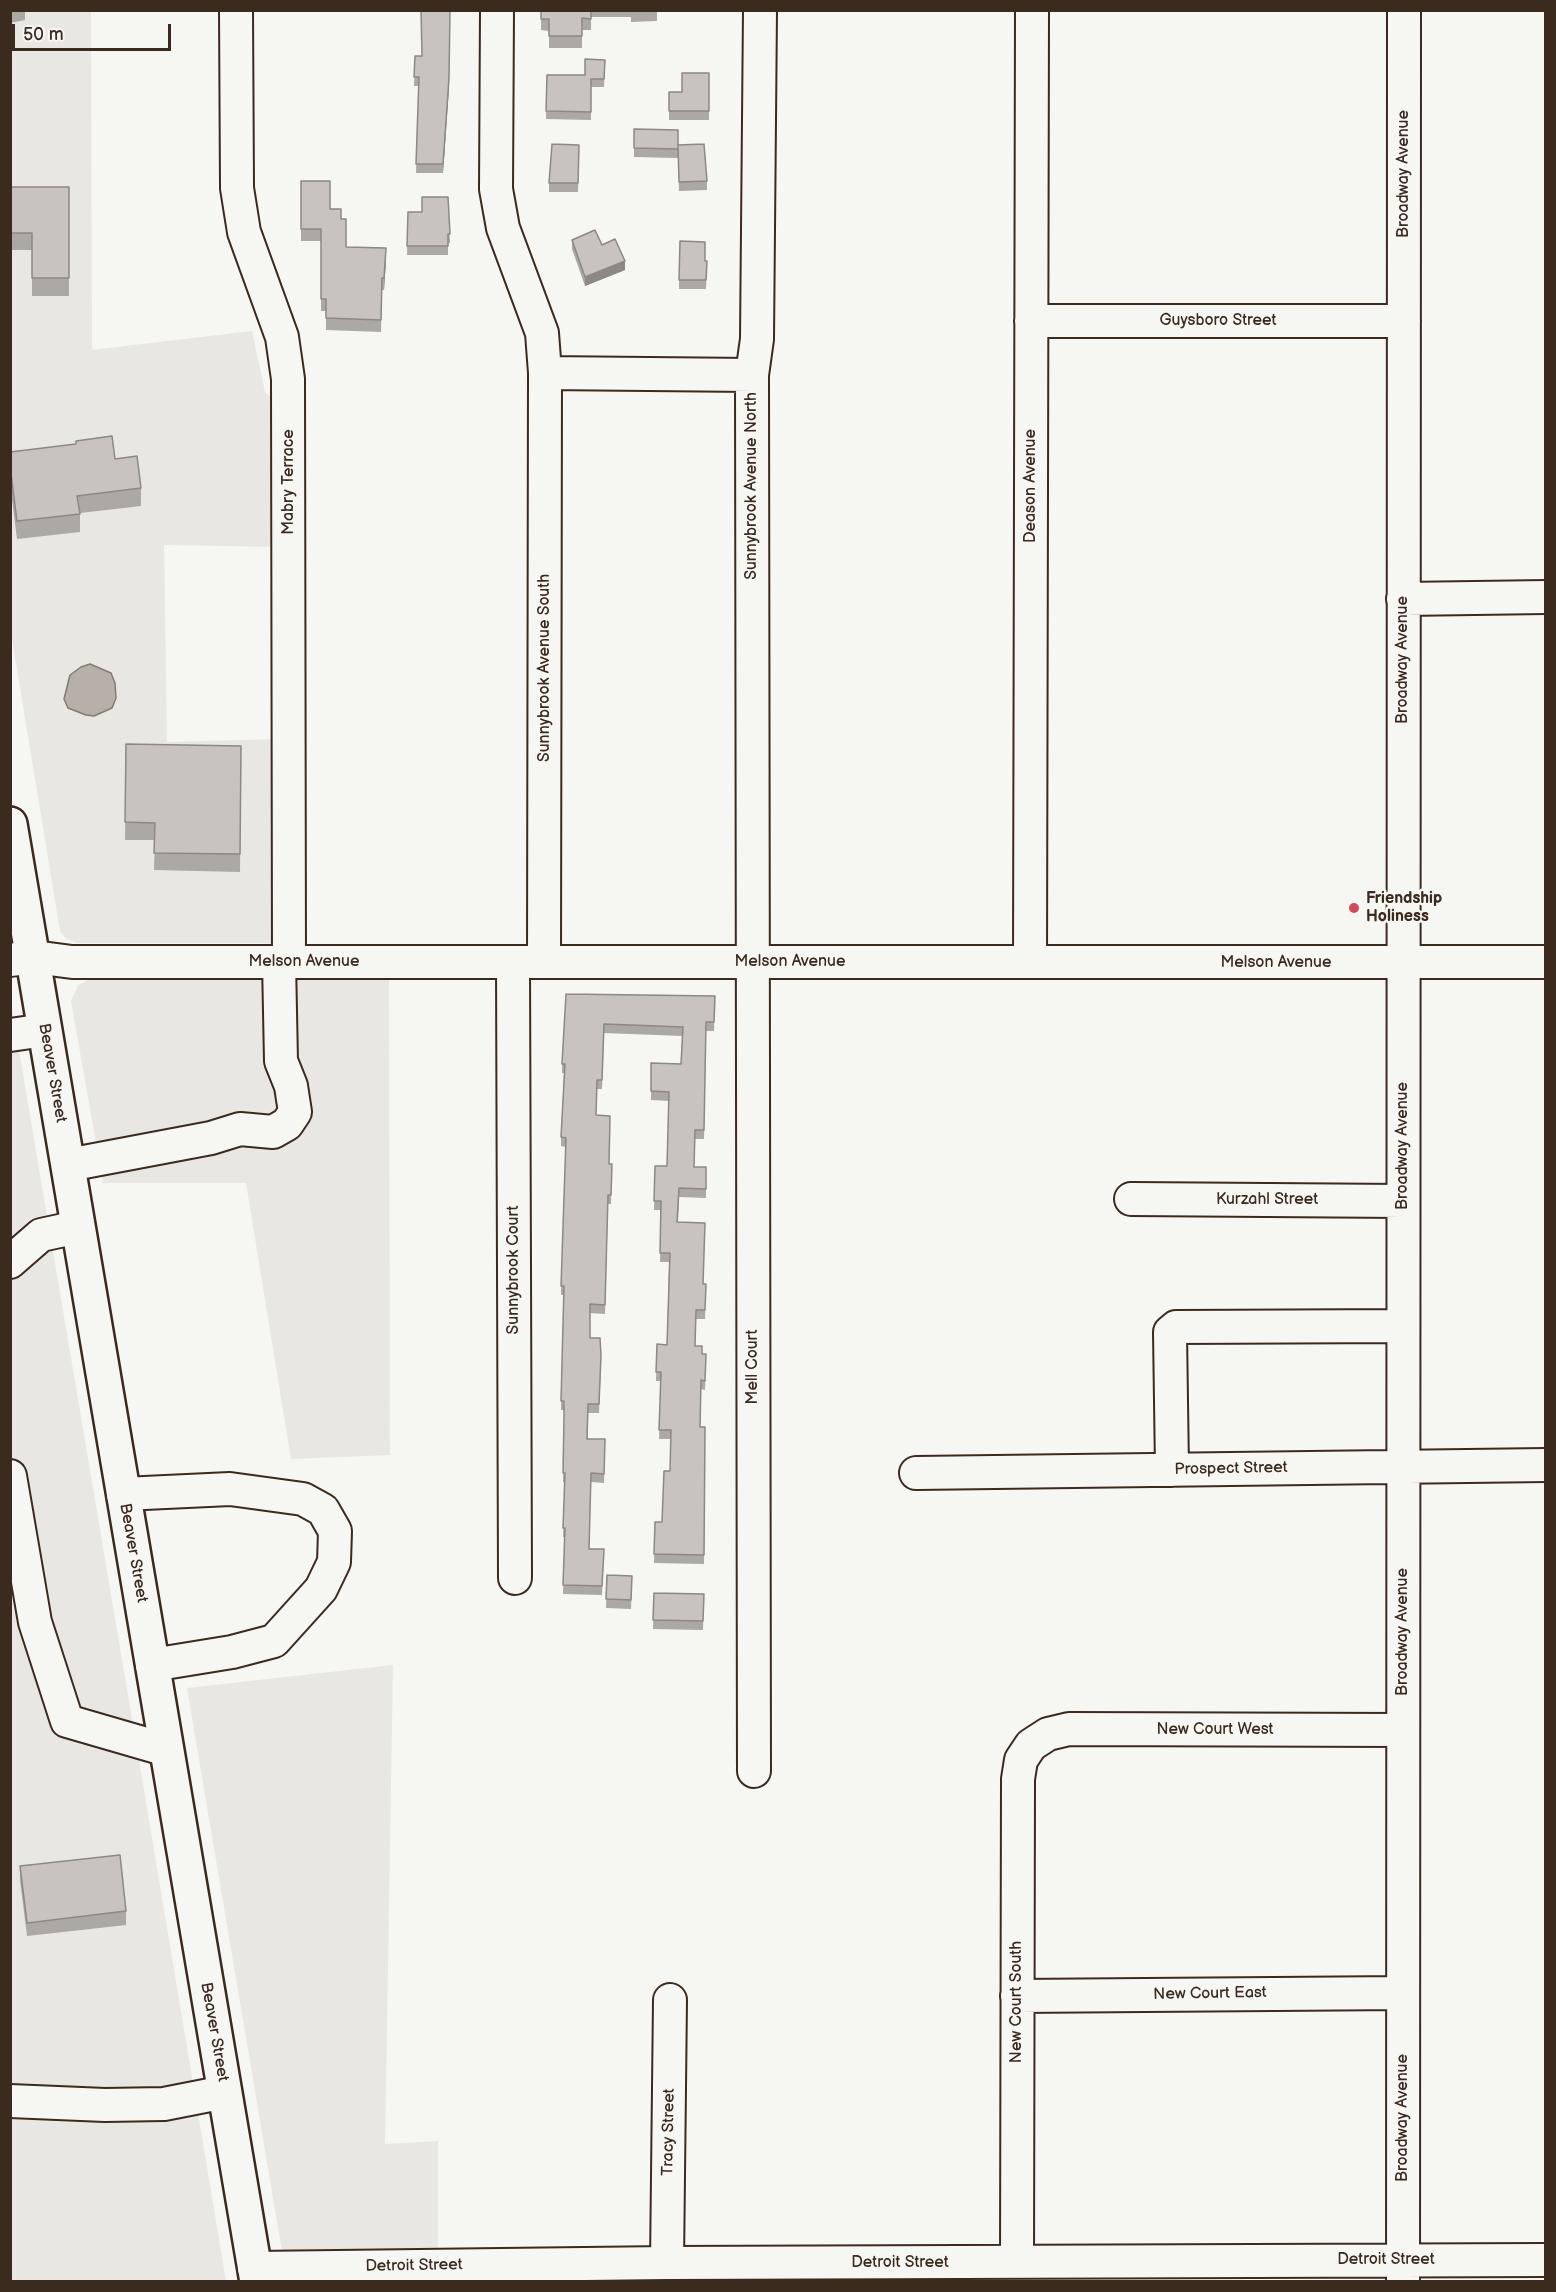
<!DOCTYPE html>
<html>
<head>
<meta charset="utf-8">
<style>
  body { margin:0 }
  #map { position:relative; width:1556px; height:2292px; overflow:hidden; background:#f6f6f2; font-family:"Balsamiq Sans",sans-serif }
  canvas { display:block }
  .frame { position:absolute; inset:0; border:12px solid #3b2a1e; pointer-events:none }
  .scale { position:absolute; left:12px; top:24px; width:159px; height:27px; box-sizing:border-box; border:3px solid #3b2a1e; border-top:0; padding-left:8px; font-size:18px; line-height:21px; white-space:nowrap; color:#3b2a1e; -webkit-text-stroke:4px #f6f6f2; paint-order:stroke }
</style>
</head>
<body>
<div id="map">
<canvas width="1556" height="2292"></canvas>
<div class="frame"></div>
<div class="scale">50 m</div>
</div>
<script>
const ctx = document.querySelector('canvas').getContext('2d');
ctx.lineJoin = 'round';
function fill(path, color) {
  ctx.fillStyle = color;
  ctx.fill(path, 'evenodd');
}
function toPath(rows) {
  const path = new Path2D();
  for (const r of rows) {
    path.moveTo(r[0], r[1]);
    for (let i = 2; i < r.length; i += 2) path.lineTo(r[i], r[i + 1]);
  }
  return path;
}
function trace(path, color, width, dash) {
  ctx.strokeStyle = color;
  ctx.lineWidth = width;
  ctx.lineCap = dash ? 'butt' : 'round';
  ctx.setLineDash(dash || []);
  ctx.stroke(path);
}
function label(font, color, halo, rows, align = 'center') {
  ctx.font = font + ' "Balsamiq Sans",sans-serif';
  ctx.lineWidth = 5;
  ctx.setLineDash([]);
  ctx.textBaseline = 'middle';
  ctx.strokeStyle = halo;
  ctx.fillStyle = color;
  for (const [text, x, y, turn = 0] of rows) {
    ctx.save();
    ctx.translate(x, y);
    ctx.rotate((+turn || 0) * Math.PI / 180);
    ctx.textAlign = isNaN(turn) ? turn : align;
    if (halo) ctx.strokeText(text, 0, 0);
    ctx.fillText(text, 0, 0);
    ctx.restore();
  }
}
fill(toPath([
  [10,11,91,11,92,350,252,331,265,392,279,405,281,547,164,545,167,742,281,739,280,943,77,943,65,938,60,931,11,633],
  [89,980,389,980,390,1455,291,1459,246,1183,103,1183,71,1001,78,985],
  [10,997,141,1772,226,2281,11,2281],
  [393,1665,385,2144,438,2141,438,2253,572,2251,572,2281,287,2281,187,1688]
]), '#e8e7e2');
const water = toPath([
  [90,664,111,673,115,683,116,698,112,708,94,716,86,715,68,708,64,699,70,675,81,667,90,664]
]);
fill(water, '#b6b0a9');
trace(water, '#857a71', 1.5);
const minor = toPath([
  [236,10,237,188,244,232,282,337,288,379,289,962],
  [497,10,496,189,503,228,542,333,545,373,544,962],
  [1031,321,1404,321],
  [545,373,752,375],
  [1403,599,1546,597],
  [10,960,34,957,72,962,1546,962],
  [513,962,515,1578],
  [1030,962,1032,10],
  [10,1035,45,1030],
  [68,1165,211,1138,240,1129,273,1132,287,1124,295,1112,291,1086,281,1061,279,962],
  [1131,1199,1403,1201],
  [10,1262,41,1235,78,1227],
  [1172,1470,1170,1332,1176,1327,1403,1326],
  [916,1473,1546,1465],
  [10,1476,35,1622,67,1721,167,1750],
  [123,1494,230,1489,303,1499,323,1510,335,1531,334,1562,321,1589,274,1641,232,1652,152,1665],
  [754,1771,752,375,757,339,760,10],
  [1017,1996,1402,1993],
  [10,2101,105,2105,164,2104,225,2092],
  [1017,2262,1018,1779,1021,1760,1031,1745,1048,1734,1069,1729,1402,1730],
  [667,2263,670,2000],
  [254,2268,667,2263,1546,2260],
  [1403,2282,1404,10]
]);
const major = toPath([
  [10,824,257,2282]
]);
trace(minor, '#3b2a1e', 36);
trace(major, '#3b2a1e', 38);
trace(minor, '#f6f6f2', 32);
trace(major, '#f6f6f2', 33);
fill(toPath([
  [10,10,25,10,25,20,10,23],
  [541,10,657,10,657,21,631,22,631,17,591,17,591,30,582,30,582,48,549,48,549,31,541,30],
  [415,56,449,87,443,173,416,173,419,86,414,86],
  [605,60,604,87,591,87,591,120,546,119,547,75,585,75],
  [709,73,709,120,669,120,669,92,682,92],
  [634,129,678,130,678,158,634,157],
  [579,145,578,192,549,192,549,183],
  [678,145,707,181,707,190,679,191],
  [301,181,341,219,346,247,386,260,384,290,382,290,381,332,326,330,326,311,321,311,321,241,301,241],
  [10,187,69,187,69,296,32,296,32,250,10,250],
  [448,197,450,243,448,243,448,255,407,255,408,212,422,212],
  [572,240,602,245,625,270,585,286,572,249],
  [680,241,705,261,707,261,706,289,679,289],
  [10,452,115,459,141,488,141,506,80,513,80,532,17,539,10,484],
  [126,744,241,746,240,872,154,870,155,840,125,840],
  [566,994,715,996,714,1031,706,1031,704,1139,695,1139,694,1167,706,1167,706,1198,679,1197,678,1222,703,1284,706,1284,705,1319,696,1319,695,1346,702,1354,706,1354,705,1390,701,1389,700,1427,705,1427,704,1564,654,1563,655,1522,662,1522,670,1471,671,1439,659,1439,661,1381,656,1381,657,1344,667,1345,669,1262,660,1262,661,1210,654,1210,655,1166,667,1166,669,1101,651,1100,651,1063,681,1064,682,1036,604,1033,602,1089,597,1089,596,1115,609,1164,612,1164,611,1204,608,1204,605,1314,590,1313,590,1338,601,1364,599,1413,588,1413,588,1439,605,1439,604,1483,591,1482,589,1549,604,1549,602,1595,563,1594,565,1537,563,1537,565,1482,563,1482,564,1422,564,1410,561,1410,561,1401,564,1295,561,1295,561,1286,566,1147,561,1146,561,1137,564,1073,562,1073,562,1064],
  [607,1575,632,1576,631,1609,606,1608],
  [654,1593,704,1594,703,1630,653,1629],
  [20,1866,126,1911,126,1925,27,1936,20,1880]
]), '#aca8a3');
fill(toPath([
  [450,10,449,87,443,173,443,164],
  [386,248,386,260,384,290,384,278],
  [625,261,625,270,585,286,585,277]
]), '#8c8885');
const building = toPath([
  [421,10,450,10,449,78,443,164,416,164,419,77,414,77,415,56,422,56,421,10],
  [541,10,591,10,591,19,582,18,582,36,549,36,549,19,541,19,541,10],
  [585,59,605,60,604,79,591,79,591,112,546,111,547,75,585,75,585,59],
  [682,73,709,73,709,111,669,111,669,92,682,92,682,73],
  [634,129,678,130,678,149,634,148,634,129],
  [552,144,579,145,578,183,549,183,552,144],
  [704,144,707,181,679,182,678,145,704,144],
  [301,181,330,181,330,209,341,209,341,219,346,219,346,247,386,248,384,278,382,278,381,320,326,318,326,299,321,299,321,229,301,229,301,181],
  [10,187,69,187,69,278,32,278,32,233,10,233,10,187],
  [422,197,448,197,450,234,448,234,448,246,407,246,408,212,422,212,422,197],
  [595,230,602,245,615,239,625,261,585,277,572,240,595,230],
  [680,241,705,242,705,261,707,261,706,280,679,280,680,241],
  [112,436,115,459,137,456,141,488,77,496,80,514,17,521,10,466,10,452,76,444,76,441,112,436],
  [126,744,241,746,240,854,154,853,155,823,125,822,126,744],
  [566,994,715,996,714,1022,706,1022,704,1130,695,1130,694,1167,706,1167,706,1189,679,1188,677,1222,705,1223,703,1284,706,1284,705,1310,696,1310,695,1346,702,1346,702,1354,706,1354,705,1381,701,1380,700,1427,705,1427,704,1555,654,1554,655,1522,662,1522,664,1471,670,1471,671,1430,659,1430,661,1372,656,1372,657,1344,667,1345,670,1253,660,1253,661,1201,654,1201,655,1166,667,1166,669,1092,651,1091,651,1063,681,1064,683,1027,604,1024,602,1080,597,1080,596,1115,610,1116,609,1164,612,1164,611,1195,608,1195,605,1305,590,1304,590,1338,600,1338,601,1355,599,1404,588,1404,587,1439,605,1439,604,1474,591,1473,589,1549,604,1549,602,1586,563,1585,565,1528,563,1528,565,1473,563,1473,564,1417,564,1401,561,1401,564,1286,561,1286,566,1138,561,1137,565,1064,562,1064,566,994],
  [607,1575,632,1576,631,1600,606,1599,607,1575],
  [654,1593,704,1594,703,1621,653,1620,654,1593],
  [120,1855,126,1911,27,1923,20,1866,120,1855]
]);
fill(building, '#c8c3be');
trace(building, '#8c8885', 1.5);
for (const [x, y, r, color] of [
  [1354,908,6,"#d1495b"]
]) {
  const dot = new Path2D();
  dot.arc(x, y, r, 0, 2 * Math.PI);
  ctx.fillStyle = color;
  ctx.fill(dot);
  trace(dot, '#f6f6f2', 2);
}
label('16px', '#3b2a1e', '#f6f6f2', [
  ["Broadway Avenue",1404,174,-90],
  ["Guysboro Street",1218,321],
  ["Mabry Terrace",289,482,-90],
  ["Sunnybrook Avenue North",752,486,-90],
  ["Deason Avenue",1031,486,-90],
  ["Broadway Avenue",1403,660,-90],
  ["Sunnybrook Avenue South",545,668,-90],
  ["Melson Avenue",304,962],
  ["Melson Avenue",790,962],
  ["Melson Avenue",1276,963],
  ["Beaver Street",52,1073,80],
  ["Broadway Avenue",1403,1146,-90],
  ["Kurzahl Street",1267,1200],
  ["Sunnybrook Court",514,1270,-90],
  ["Mell Court",753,1367,-90],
  ["Prospect Street",1231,1469,-1],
  ["Beaver Street",133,1553,80],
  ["Broadway Avenue",1403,1632,-90],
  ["New Court West",1215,1730],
  ["New Court East",1210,1994,-1],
  ["New Court South",1017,2002,-90],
  ["Beaver Street",214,2032,80],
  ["Broadway Avenue",1403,2118,-90],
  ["Tracy Street",669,2132,-89],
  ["Detroit Street",1386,2260],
  ["Detroit Street",900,2263],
  ["Detroit Street",414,2266,-1]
]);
label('bold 16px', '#3b2a1e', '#f6f6f2', [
  ["Friendship",1366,899],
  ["Holiness",1366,917]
], 'left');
</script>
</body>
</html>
